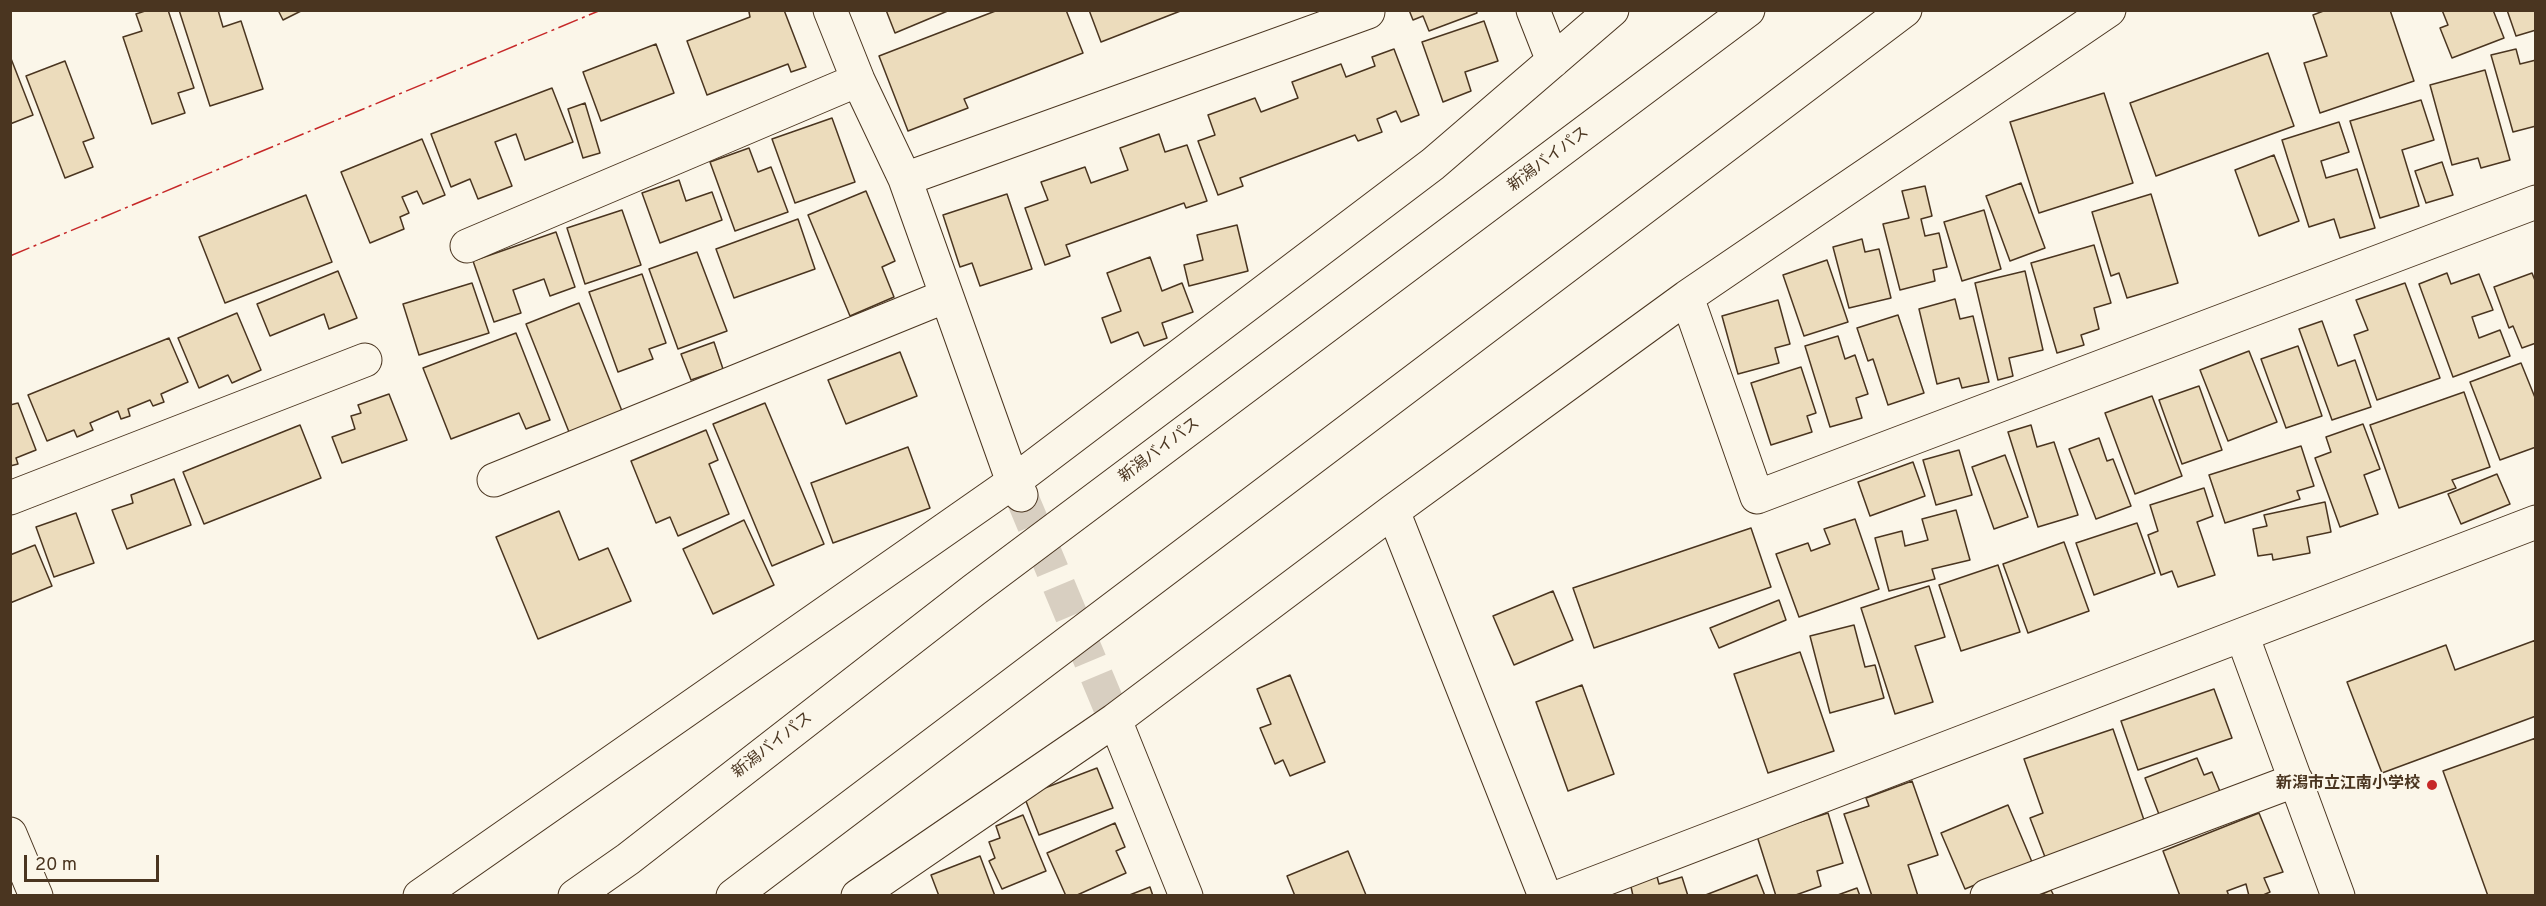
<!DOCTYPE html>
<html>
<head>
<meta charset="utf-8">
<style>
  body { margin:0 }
  #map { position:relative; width:2546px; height:906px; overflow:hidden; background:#fbf6e9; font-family:Overpass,sans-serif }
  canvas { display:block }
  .frame { position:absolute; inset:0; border:12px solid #4a3520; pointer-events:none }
  .scale { position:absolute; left:24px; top:855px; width:135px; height:27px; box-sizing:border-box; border:3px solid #4a3520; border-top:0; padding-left:8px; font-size:18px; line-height:21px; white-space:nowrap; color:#4a3520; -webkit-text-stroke:4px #fbf6e9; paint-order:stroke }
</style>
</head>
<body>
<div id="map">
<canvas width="2546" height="906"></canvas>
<div class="frame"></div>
<div class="scale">20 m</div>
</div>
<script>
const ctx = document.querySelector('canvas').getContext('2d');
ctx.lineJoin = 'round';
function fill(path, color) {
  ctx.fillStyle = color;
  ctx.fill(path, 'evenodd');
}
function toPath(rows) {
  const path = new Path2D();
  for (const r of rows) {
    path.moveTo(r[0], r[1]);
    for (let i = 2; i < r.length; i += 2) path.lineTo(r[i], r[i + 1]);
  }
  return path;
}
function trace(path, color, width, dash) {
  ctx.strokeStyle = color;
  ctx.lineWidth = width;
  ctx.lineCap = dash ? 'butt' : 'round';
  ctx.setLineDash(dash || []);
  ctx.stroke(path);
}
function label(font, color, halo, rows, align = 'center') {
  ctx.font = font + ' Overpass,"Noto Sans JP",sans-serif';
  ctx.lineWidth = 4.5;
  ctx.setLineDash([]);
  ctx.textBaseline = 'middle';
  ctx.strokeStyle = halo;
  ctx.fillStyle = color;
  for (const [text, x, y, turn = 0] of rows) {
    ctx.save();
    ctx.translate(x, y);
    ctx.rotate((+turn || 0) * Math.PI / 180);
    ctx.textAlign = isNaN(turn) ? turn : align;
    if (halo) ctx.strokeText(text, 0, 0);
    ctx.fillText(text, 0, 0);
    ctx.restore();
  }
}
const building = toPath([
  [148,10,168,10,194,88,178,93,185,113,152,124,123,37,142,31,136,14,148,10],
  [179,10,218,10,223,27,241,21,263,89,210,106,179,10],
  [278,10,303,10,283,20,278,10],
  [752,10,784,10,806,67,791,72,788,64,707,95,687,41,750,17,749,12,752,10],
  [886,10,950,10,895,33,886,10],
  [998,10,1066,10,1083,53,964,99,968,108,908,131,879,56,998,10],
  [1089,10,1183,10,1101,42,1089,10],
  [1409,10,1476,10,1477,13,1429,31,1423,16,1413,20,1409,10],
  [2326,10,2390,10,2414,81,2320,113,2304,63,2327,56,2313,15,2326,10],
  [2442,10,2493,10,2504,38,2452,58,2440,28,2448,25,2442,10],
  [2507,10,2536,10,2536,30,2516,36,2507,10],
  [1484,21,1498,61,1465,72,1471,91,1443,102,1422,42,1484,21],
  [656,44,674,93,601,121,583,72,656,44],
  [1394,49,1419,115,1401,122,1396,111,1377,119,1382,132,1358,141,1355,135,1240,178,1243,186,1218,195,1198,141,1215,135,1208,115,1255,98,1261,112,1298,98,1292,82,1341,64,1346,77,1375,66,1372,57,1394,49],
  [2516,49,2520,64,2536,60,2536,126,2513,132,2491,55,2516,49],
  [2268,53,2294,126,2156,176,2130,103,2268,53],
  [10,56,33,115,10,124,10,56],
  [65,61,94,138,83,142,93,167,65,178,26,76,65,61],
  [2485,70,2510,160,2481,168,2478,158,2452,165,2430,85,2485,70],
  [552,88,573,142,525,160,516,134,495,142,512,186,478,199,470,179,451,187,431,134,552,88],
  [2104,93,2133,183,2039,213,2010,122,2104,93],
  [2421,100,2434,140,2402,150,2419,206,2380,218,2350,121,2421,100],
  [585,103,600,153,583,158,568,109,585,103],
  [832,118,855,182,795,203,772,139,832,118],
  [2339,122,2349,152,2321,161,2326,178,2357,169,2375,228,2340,238,2334,219,2309,227,2282,140,2339,122],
  [1159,134,1165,152,1187,145,1207,201,1186,208,1184,203,1066,245,1070,256,1045,265,1025,208,1048,200,1041,182,1085,167,1091,183,1128,170,1120,148,1159,134],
  [422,139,445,195,423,204,417,191,402,197,409,213,400,217,404,229,370,243,341,172,422,139],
  [749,148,758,172,771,167,788,212,735,231,710,162,749,148],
  [2274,155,2299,221,2259,236,2235,170,2274,155],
  [2442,162,2453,195,2426,203,2415,171,2442,162],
  [679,180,686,201,712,192,722,220,660,243,642,193,679,180],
  [2021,183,2045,248,2010,261,1986,196,2021,183],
  [1925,186,1932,216,1921,219,1925,236,1939,233,1947,267,1933,270,1935,281,1900,290,1883,224,1909,218,1902,191,1925,186],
  [866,191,895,261,882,267,894,297,850,316,808,215,866,191],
  [1007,194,1032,269,980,286,972,263,960,267,943,215,1007,194],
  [2151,194,2178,283,2127,298,2119,273,2111,276,2092,212,2151,194],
  [306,195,332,262,225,303,199,237,306,195],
  [622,210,641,265,585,284,567,228,622,210],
  [1984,210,2001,269,1962,281,1944,222,1984,210],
  [798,219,815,269,734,298,716,249,798,219],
  [1237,225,1248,271,1189,286,1184,265,1203,260,1197,235,1237,225],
  [556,232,575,287,550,296,544,279,513,290,521,313,494,322,473,261,556,232],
  [1862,239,1865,252,1879,249,1891,298,1849,308,1833,247,1862,239],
  [2094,245,2111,303,2094,308,2099,329,2081,335,2084,345,2057,353,2031,263,2094,245],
  [697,252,727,331,678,349,649,269,697,252],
  [1150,257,1162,291,1182,283,1193,312,1162,323,1167,338,1144,346,1138,332,1111,343,1102,318,1121,311,1107,273,1150,257],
  [1827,260,1848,322,1804,336,1783,275,1827,260],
  [338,271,357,318,329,329,324,314,270,336,257,304,338,271],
  [2025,271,2043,350,2009,358,2013,376,1998,380,1975,283,2025,271],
  [2447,273,2451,284,2479,274,2493,310,2472,317,2479,338,2500,330,2510,356,2453,377,2419,284,2447,273],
  [2532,273,2536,283,2536,343,2522,348,2513,326,2509,328,2494,287,2532,273],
  [642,274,666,343,649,349,653,359,618,372,589,292,642,274],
  [472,283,489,333,419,355,403,304,472,283],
  [2405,283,2440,378,2377,400,2354,335,2368,330,2356,300,2405,283],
  [1955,299,1960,319,1973,316,1989,382,1962,388,1959,378,1937,384,1919,309,1955,299],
  [1778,300,1790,344,1775,348,1779,363,1738,374,1722,316,1778,300],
  [579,303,622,411,569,432,526,324,579,303],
  [237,313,261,370,232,383,228,375,199,388,178,338,237,313],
  [1898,315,1924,393,1888,405,1873,359,1868,361,1857,328,1898,315],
  [2322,321,2338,366,2355,360,2371,407,2332,420,2299,329,2322,321],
  [516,333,550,420,526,429,519,413,451,439,423,368,516,333],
  [1838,336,1845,359,1855,355,1868,394,1856,398,1862,418,1830,427,1805,346,1838,336],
  [169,338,188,382,161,394,164,402,153,406,150,400,128,409,130,416,121,419,118,411,90,423,93,430,77,437,74,430,47,441,28,395,169,338],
  [714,342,723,369,691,380,681,354,714,342],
  [2298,346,2322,416,2286,428,2261,359,2298,346],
  [2249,351,2277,422,2228,441,2200,370,2249,351],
  [900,352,917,396,846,424,828,380,900,352],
  [2521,363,2536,400,2536,447,2500,460,2470,382,2521,363],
  [1801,367,1816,413,1807,416,1812,432,1771,445,1751,383,1801,367],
  [2199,386,2222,450,2182,464,2159,400,2199,386],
  [2464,392,2490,467,2452,480,2456,488,2399,508,2370,425,2464,392],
  [389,394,407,440,342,463,332,437,355,429,351,416,361,413,358,405,389,394],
  [2152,396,2182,476,2135,494,2105,413,2152,396],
  [18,403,36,450,16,458,18,464,10,466,10,405,18,403],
  [765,403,824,544,772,566,713,424,765,403],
  [2363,424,2380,469,2364,475,2378,514,2340,527,2315,458,2331,452,2326,437,2363,424],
  [300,425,321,478,204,524,183,472,300,425],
  [2031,425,2037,447,2054,442,2078,515,2038,527,2008,432,2031,425],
  [706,430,718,460,709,464,729,514,678,536,670,517,656,523,631,461,706,430],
  [2099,438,2107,461,2113,459,2131,506,2096,519,2069,449,2099,438],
  [2301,446,2314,486,2297,491,2300,499,2225,523,2209,475,2301,446],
  [908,447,930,508,833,543,811,483,908,447],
  [1959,450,1972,495,1936,505,1923,460,1959,450],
  [2005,455,2028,517,1994,529,1972,467,2005,455],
  [1913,462,1925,496,1870,516,1858,482,1913,462],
  [2497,474,2510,504,2461,524,2448,494,2497,474],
  [174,479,191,525,127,549,112,510,133,503,131,495,174,479],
  [2204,488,2213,516,2197,522,2215,575,2178,587,2172,571,2161,575,2148,535,2158,531,2150,505,2204,488],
  [2325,502,2331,532,2307,537,2310,553,2273,560,2272,554,2258,556,2253,529,2267,526,2264,515,2325,502],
  [1956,510,1970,560,1932,569,1935,579,1889,591,1875,538,1902,531,1905,546,1928,540,1922,519,1956,510],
  [559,511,579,560,608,548,631,601,538,639,496,537,559,511],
  [76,513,94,563,54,577,36,527,76,513],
  [1855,519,1879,589,1799,617,1776,554,1808,543,1811,551,1830,544,1824,529,1855,519],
  [744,520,774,585,713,614,683,549,744,520],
  [2137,523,2155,573,2094,595,2076,543,2137,523],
  [1751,528,1771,587,1594,648,1573,588,1751,528],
  [2064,542,2089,611,2028,633,2003,564,2064,542],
  [35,545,52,586,10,603,10,555,35,545],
  [1998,565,2020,632,1961,651,1939,585,1998,565],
  [1929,586,1945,637,1915,646,1933,702,1895,714,1861,608,1929,586],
  [1553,591,1573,640,1514,665,1493,616,1553,591],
  [1779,600,1786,620,1719,648,1710,628,1779,600],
  [1854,625,1865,667,1875,665,1884,698,1830,713,1810,636,1854,625],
  [2536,640,2536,716,2382,773,2347,682,2446,645,2455,670,2536,640],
  [1800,652,1834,751,1768,773,1734,674,1800,652],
  [1290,675,1325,762,1290,776,1283,760,1275,764,1260,728,1271,724,1257,689,1290,675],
  [1582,685,1614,774,1568,791,1536,702,1582,685],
  [2214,689,2232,738,2138,770,2121,721,2214,689],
  [2113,729,2145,823,2045,857,2030,818,2043,813,2024,759,2113,729],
  [2536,738,2536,896,2488,896,2443,771,2536,738],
  [2197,758,2204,775,2212,772,2221,794,2160,817,2145,778,2197,758],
  [1097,768,1113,808,1039,835,1024,796,1097,768],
  [1912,781,1938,855,1908,865,1918,896,1872,896,1844,814,1869,806,1866,798,1912,781],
  [2008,805,2032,862,1965,889,1941,833,2008,805],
  [1828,813,1843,863,1817,871,1821,886,1793,896,1776,896,1757,836,1828,813],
  [2259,813,2283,872,2264,878,2270,892,2261,896,2249,896,2246,884,2227,891,2229,896,2180,896,2163,851,2259,813],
  [1023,815,1046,871,1002,889,989,861,995,858,989,842,1000,838,996,826,1023,815],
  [1115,823,1125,847,1116,851,1126,873,1075,896,1066,896,1047,853,1115,823],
  [1348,851,1366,895,1295,896,1287,876,1348,851],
  [980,856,995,896,939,896,931,875,980,856],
  [1656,873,1659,884,1682,877,1688,896,1633,896,1630,882,1656,873],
  [1757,875,1765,896,1703,896,1757,875],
  [1150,887,1153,896,1127,896,1150,887],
  [1857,888,1860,896,1835,896,1857,888],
  [2051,890,2054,896,2038,896,2051,890]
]);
fill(building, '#ecdcbc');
trace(building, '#4a3520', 1.5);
trace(toPath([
  [1021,495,1115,720]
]), '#d8cfc1', 33, [33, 16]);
const minor = toPath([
  [830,10,858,80,905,179,1013,482,1021,495],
  [1533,10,1553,61],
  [905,179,1368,12],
  [467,246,858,80],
  [1687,297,1757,497,2536,202],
  [494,480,946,296],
  [10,498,365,360],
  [1393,511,1545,896],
  [2242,635,2338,896],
  [1115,720,1186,896],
  [10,834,36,896],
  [420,896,1013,482,1433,164,1612,10],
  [858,896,1115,720,1393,511,1687,297,2109,10],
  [1561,896,2536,522],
  [1987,896,2296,780]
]);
const trunk = toPath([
  [575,896,628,859,974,590,1748,10],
  [733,896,1905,10]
]);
trace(minor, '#4a3520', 35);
trace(trunk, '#4a3520', 35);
trace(minor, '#fbf6e9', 33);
trace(trunk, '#fbf6e9', 33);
trace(toPath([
  [10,256,601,10]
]), '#c62828', 1.5, [21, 4.5, 3, 4.5]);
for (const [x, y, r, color] of [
  [2432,785,6,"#c62828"]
]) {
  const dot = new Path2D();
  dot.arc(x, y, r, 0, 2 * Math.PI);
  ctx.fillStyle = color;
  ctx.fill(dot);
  trace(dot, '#fbf6e9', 2);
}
label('16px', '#4a3520', '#fbf6e9', [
  ["新潟バイパス",1549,160,-37],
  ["新潟バイパス",1160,451,-37],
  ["新潟バイパス",773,746,-38]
]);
label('bold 16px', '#4a3520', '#fbf6e9', [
  ["新潟市立江南小学校",2420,785]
], 'right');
</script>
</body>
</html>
